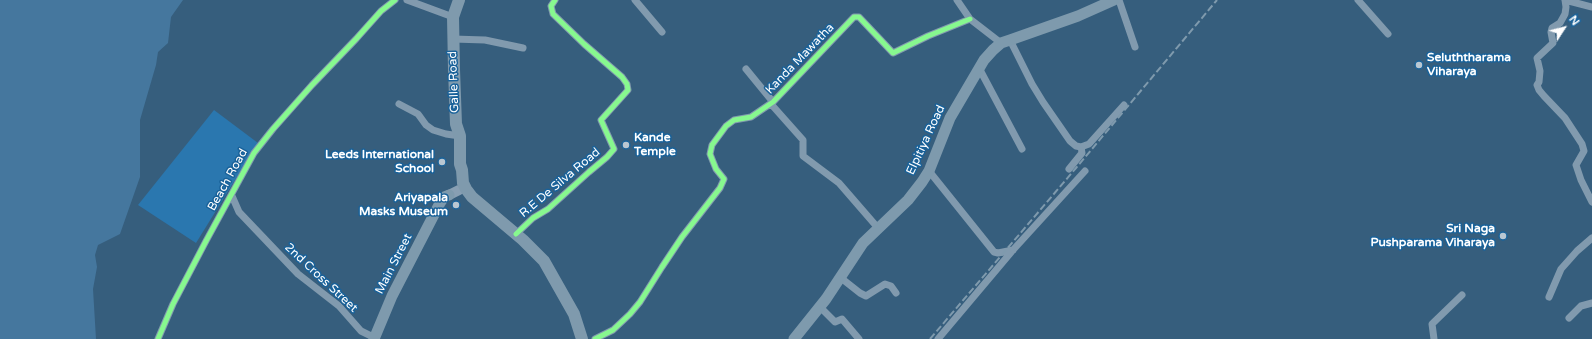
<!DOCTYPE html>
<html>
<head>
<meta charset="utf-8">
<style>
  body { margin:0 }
  #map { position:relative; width:1592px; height:339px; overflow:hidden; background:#365e7d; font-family:"Varela Round",sans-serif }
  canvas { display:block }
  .north { position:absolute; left:1544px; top:8px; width:40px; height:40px; -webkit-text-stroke:3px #19629a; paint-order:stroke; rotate:54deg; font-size:11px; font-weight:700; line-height:16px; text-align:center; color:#fff }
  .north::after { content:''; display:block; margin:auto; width:14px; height:18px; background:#fff; clip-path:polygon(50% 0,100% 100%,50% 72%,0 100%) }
</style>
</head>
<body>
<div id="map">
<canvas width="1592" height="339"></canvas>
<div class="north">N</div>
</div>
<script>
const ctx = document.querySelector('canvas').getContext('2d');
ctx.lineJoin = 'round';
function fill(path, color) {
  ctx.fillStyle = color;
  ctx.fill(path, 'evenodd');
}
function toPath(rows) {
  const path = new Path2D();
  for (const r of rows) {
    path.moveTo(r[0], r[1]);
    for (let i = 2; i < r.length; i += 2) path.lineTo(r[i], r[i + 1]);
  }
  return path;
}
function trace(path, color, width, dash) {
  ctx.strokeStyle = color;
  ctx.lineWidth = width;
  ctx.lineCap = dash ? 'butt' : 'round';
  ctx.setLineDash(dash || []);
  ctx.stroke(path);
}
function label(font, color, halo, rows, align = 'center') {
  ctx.font = font + ' "Varela Round",sans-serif';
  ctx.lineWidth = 3;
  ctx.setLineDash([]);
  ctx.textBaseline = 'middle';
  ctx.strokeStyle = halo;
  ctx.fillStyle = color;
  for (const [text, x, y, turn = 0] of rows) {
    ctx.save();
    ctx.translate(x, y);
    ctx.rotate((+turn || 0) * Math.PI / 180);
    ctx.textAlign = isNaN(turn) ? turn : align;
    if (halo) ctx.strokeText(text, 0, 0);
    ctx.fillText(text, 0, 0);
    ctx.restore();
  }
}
fill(toPath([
  [214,110,258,143,196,243,138,205]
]), '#2a77af');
fill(toPath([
  [0,0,183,0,171,17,168,43,158,52,156,65,140,120,140,177,120,234,98,245,95,255,97,267,93,289,96,339,0,339]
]), '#45779e');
trace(toPath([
  [407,0,453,17],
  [635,0,662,32],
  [957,0,970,19,1001,43],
  [1119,0,1135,47],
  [1358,0,1388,34],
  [1565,0,1566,7,1565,14,1560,23,1552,28,1551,32,1553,43,1537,58,1540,71,1539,82,1537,85,1539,90,1544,96,1565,118,1582,144,1584,151,1576,165,1581,180,1592,202],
  [1565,0,1592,7],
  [453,39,485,40,523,48],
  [1010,40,1032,84,1043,102,1070,141,1076,146,1081,147,1089,144,1124,105],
  [979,68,1022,149],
  [746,69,773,102],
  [399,104,418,114,426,125,433,130,446,134,460,136],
  [771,104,803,140,803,156,839,183,878,228],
  [1069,169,1082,153,1081,147],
  [929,171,994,252,998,253,1013,250],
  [232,196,239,212,298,274,339,306,361,331,375,338],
  [516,234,533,218,548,209,589,172,607,157,614,149,601,120,628,90,627,84,622,77,584,44,553,14,551,6,555,0],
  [841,278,860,293,866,296,885,284,891,286,896,293],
  [1549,297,1561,269,1577,251,1592,238],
  [820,307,835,322,842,319,859,339],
  [1569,318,1581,306,1592,303],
  [158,339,173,304,206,241,254,153,273,129,312,85,356,39,381,11,395,0],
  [595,339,613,330,630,314,640,302,662,267,682,237,720,188,724,179,716,169,710,154,712,145,726,126,734,120,751,117,773,102,854,17,859,17,893,53,928,36,970,19],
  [938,339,1013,250,1085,171],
  [1434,339,1432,324,1462,295]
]), '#819aae', 7);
trace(toPath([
  [449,195,459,190]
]), '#889fb3', 10);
trace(toPath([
  [374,339,392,296,440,203,444,197,449,195],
  [794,339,826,299,863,243,908,200,922,182,929,171,950,118,984,60,993,50,1001,43,1010,40,1078,16,1114,0]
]), '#7e9aad', 11);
trace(toPath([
  [459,0,453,17,454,69,456,124,460,136,460,164,462,170,463,183,466,189,472,197,523,240,544,261,574,314,582,339]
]), '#7f9aad', 12);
trace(toPath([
  [930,339,1076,168,1217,0]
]), '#7f9aad', 2, [7, 3]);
trace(toPath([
  [516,234,533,218,548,209,589,172,607,157,614,149,601,120,628,90,627,84,622,77,584,44,553,14,551,6,555,0],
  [158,339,173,304,206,241,254,153,273,129,312,85,356,39,381,11,395,0],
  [595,339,613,330,630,314,640,302,662,267,682,237,720,188,724,179,716,169,710,154,712,145,726,126,734,120,751,117,773,102,854,17,859,17,893,53,928,36,970,19]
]), '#87f88f', 5);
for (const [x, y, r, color] of [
  [1419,65,4,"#b9c7d2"],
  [626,145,4,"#b9c7d2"],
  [442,162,4,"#b9c7d2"],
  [456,205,4,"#b9c7d2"],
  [1503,236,4,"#b9c7d2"]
]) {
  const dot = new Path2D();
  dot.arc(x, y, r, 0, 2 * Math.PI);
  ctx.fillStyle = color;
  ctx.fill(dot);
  trace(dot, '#19629a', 1.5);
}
label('bold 12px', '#fff', '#19629a', [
  ["Seluththarama",1427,58,"left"],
  ["Viharaya",1427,72,"left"],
  ["Kande",634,138,"left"],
  ["Temple",634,152,"left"],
  ["Leeds International",434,155],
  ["School",434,169],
  ["Ariyapala",448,198],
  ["Masks Museum",448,212],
  ["Sri Naga",1495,229],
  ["Pushparama Viharaya",1495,243]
], 'right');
label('12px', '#fff', '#19629a', [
  ["Kanda Mawatha",800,59,-46],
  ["Galle Road",454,82,-92],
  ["Elpitiya Road",926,140,-65],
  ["Beach Road",228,180,-61],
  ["R.E De Silva Road",560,183,-40],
  ["Main Street",394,264,-63],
  ["2nd Cross Street",321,278,43]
]);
</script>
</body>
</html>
